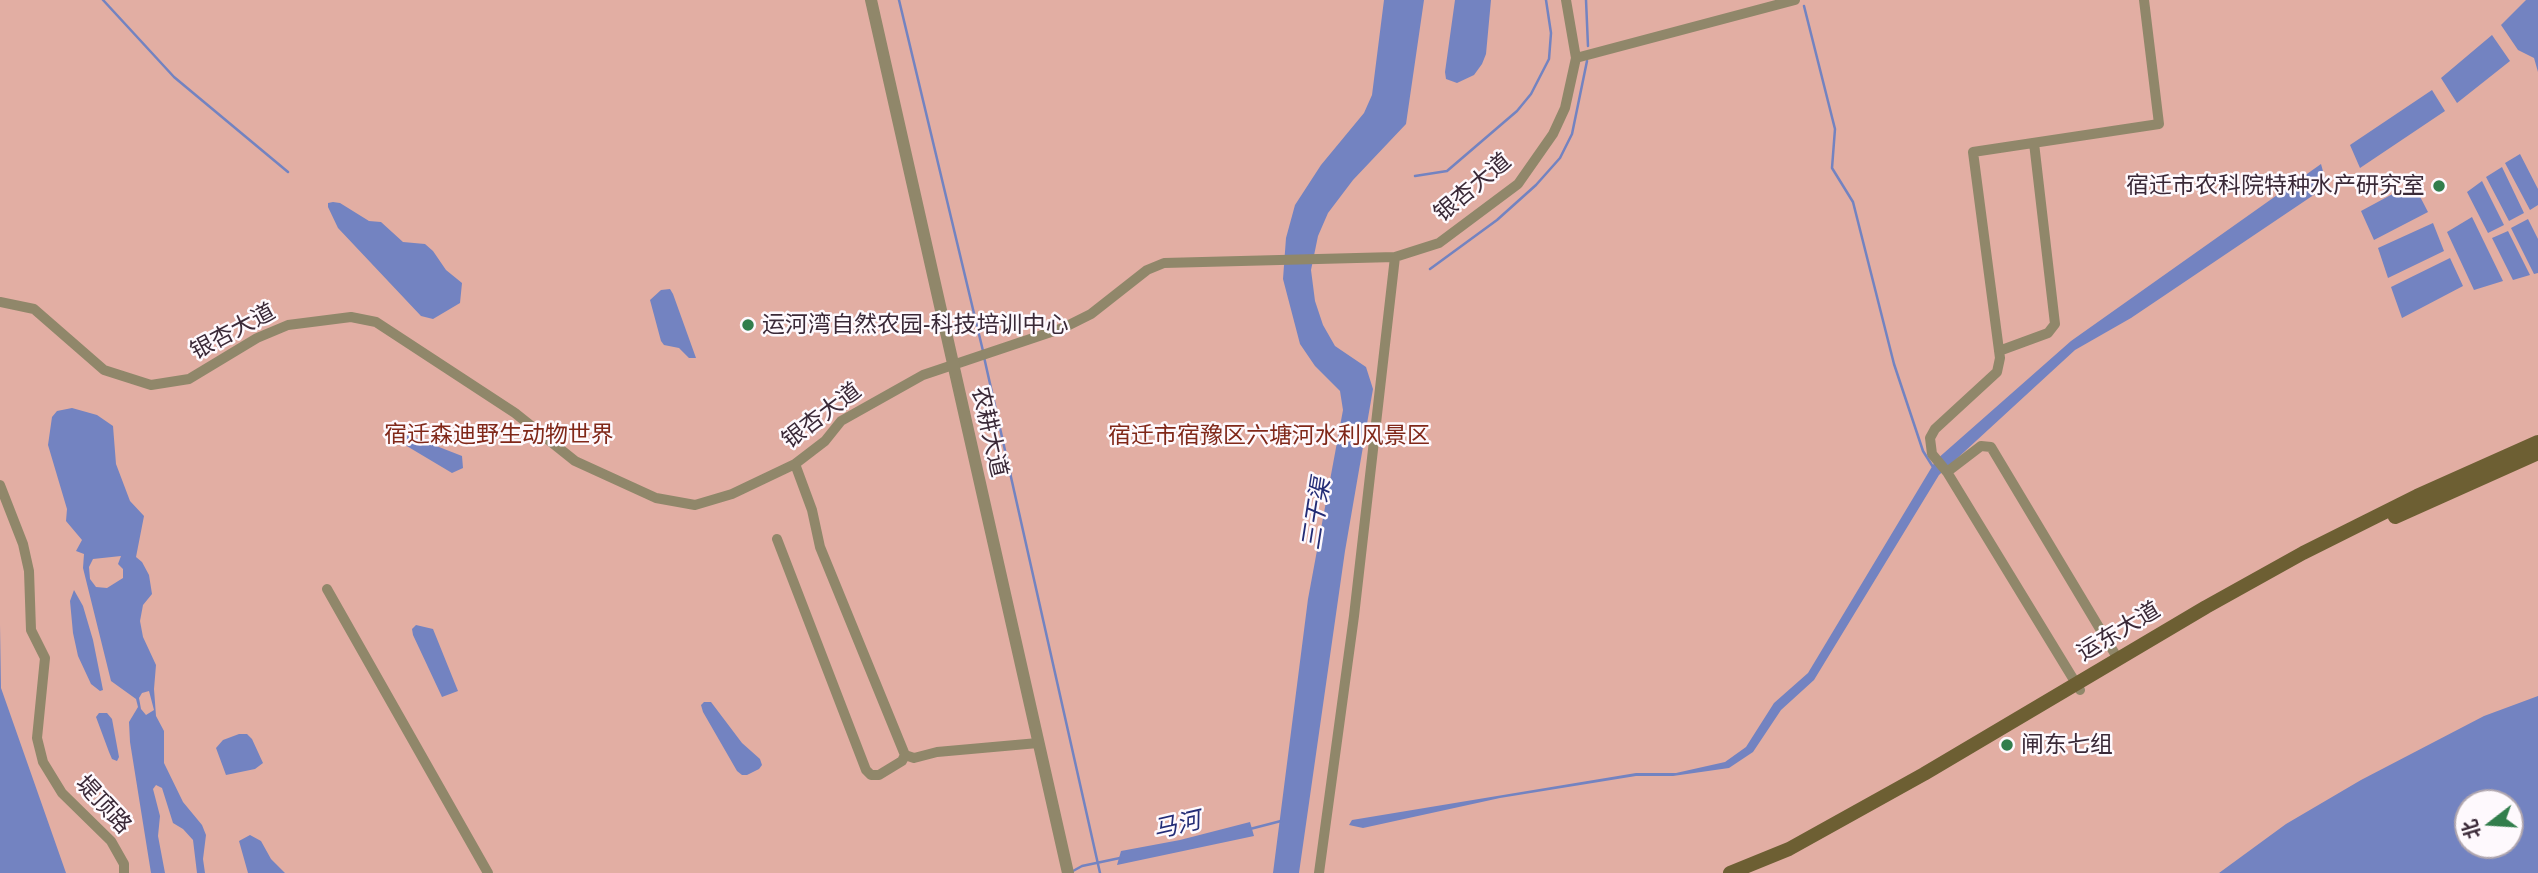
<!DOCTYPE html>
<html>
<head>
<meta charset="utf-8">
<style>
  body { margin:0 }
  #map { position:relative; width:2538px; height:873px; overflow:hidden; background:#f7caef; font-family:"Noto Sans","Noto Sans SC",sans-serif }
  canvas { display:block }
  .north { position:absolute; left:2454px; top:789px; width:70px; height:70px; box-sizing:border-box; background:#fef9fd; border:2px solid #b0a6ae; border-radius:50%; rotate:253deg; font-size:19px; font-weight:700; line-height:28px; text-align:center; color:#3a2937 }
  .north::after { content:''; display:block; margin:auto; width:24px; height:32px; background:#327e4c; clip-path:polygon(50% 0,100% 100%,50% 72%,0 100%) }
</style>
</head>
<body>
<div id="map">
<canvas width="2538" height="873"></canvas>
<div class="north">北</div>
</div>
<script>
const ctx = document.querySelector('canvas').getContext('2d');
ctx.lineJoin = 'round';
function fill(path, color) {
  ctx.fillStyle = color;
  ctx.fill(path, 'evenodd');
}
function toPath(rows) {
  const path = new Path2D();
  for (const r of rows) {
    path.moveTo(r[0], r[1]);
    for (let i = 2; i < r.length; i += 2) path.lineTo(r[i], r[i + 1]);
  }
  return path;
}
function trace(path, color, width, dash) {
  ctx.strokeStyle = color;
  ctx.lineWidth = width;
  ctx.lineCap = dash ? 'butt' : 'round';
  ctx.setLineDash(dash || []);
  ctx.stroke(path);
}
function label(font, color, halo, rows, align = 'center') {
  ctx.font = font + ' "Noto Sans","Noto Sans SC",sans-serif';
  ctx.lineWidth = 5;
  ctx.setLineDash([]);
  ctx.textBaseline = 'middle';
  ctx.strokeStyle = halo;
  ctx.fillStyle = color;
  for (const [text, x, y, turn = 0] of rows) {
    ctx.save();
    ctx.translate(x, y);
    ctx.rotate((+turn || 0) * Math.PI / 180);
    ctx.textAlign = isNaN(turn) ? turn : align;
    if (halo) ctx.strokeText(text, 0, 0);
    ctx.fillText(text, 0, 0);
    ctx.restore();
  }
}
fill(toPath([
  [0,0,2538,0,2538,873,0,873],
  [2468,803,2510,803,2510,845,2468,845]
]), '#e2aea3');
fill(toPath([
  [1384,0,1424,0,1406,124,1353,180,1328,213,1318,236,1311,270,1315,301,1323,325,1335,346,1366,367,1373,389,1345,551,1299,873,1273,873,1308,599,1343,410,1340,391,1315,366,1300,344,1283,279,1286,238,1295,205,1321,165,1364,113,1372,95],
  [1455,0,1491,0,1486,54,1482,64,1474,75,1457,83,1446,79,1445,72],
  [2526,0,2538,0,2538,72,2534,58,2518,50,2501,25],
  [2492,35,2510,61,2457,103,2441,78],
  [2432,90,2445,111,2360,168,2350,145],
  [2520,154,2538,189,2538,205,2530,210,2505,163],
  [2321,164,2327,186,2131,318,2075,350,1939,475,1814,680,1781,710,1753,752,1729,768,1673,776,1636,776,1500,798,1363,828,1349,825,1352,820,1636,773,1676,773,1725,762,1746,747,1774,703,1808,673,1936,460,2071,341],
  [2502,167,2524,213,2509,221,2486,177],
  [2482,181,2504,225,2488,233,2467,192],
  [2413,183,2428,212,2374,240,2361,211],
  [333,202,340,203,369,221,381,222,403,242,425,244,433,251,446,270,462,283,460,303,433,319,421,316,338,228,328,207,328,203],
  [2472,217,2503,281,2474,290,2447,232],
  [2528,219,2538,239,2538,273,2534,274,2511,228],
  [2433,223,2444,251,2388,278,2378,248],
  [2508,231,2530,275,2513,280,2492,238],
  [2450,258,2463,286,2402,318,2391,287],
  [670,289,673,294,696,358,689,358,679,348,664,345,661,341,650,300,661,290],
  [72,408,97,415,113,426,116,464,130,501,144,516,136,557,142,562,149,575,152,594,143,605,140,621,143,637,156,665,154,689,156,716,164,731,164,763,183,802,202,825,206,835,203,859,205,873,197,873,193,840,183,829,173,823,162,788,156,785,153,789,160,816,158,836,165,873,151,873,130,742,129,722,138,707,136,699,111,681,83,568,84,554,76,551,82,540,66,521,67,509,48,445,52,417,57,411],
  [121,556,118,564,123,569,123,578,107,588,96,587,90,579,89,567,93,559],
  [149,691,154,710,146,715,141,709,139,698,142,693],
  [398,424,416,438,462,456,463,468,452,473,400,442,393,435,392,427],
  [74,590,83,606,93,640,103,690,100,691,91,684,78,656,73,633,70,601],
  [0,625,1,688,66,873,0,873],
  [416,625,433,629,458,691,442,697,413,635,412,629],
  [2538,696,2538,873,2219,873,2286,824,2361,780,2484,716],
  [2510,803,2510,845,2468,845,2468,803],
  [704,702,711,702,742,743,760,759,762,765,759,769,747,775,742,775,737,771,703,712,701,705],
  [99,713,107,713,112,719,119,757,117,761,112,759,109,752,96,717],
  [239,734,247,734,252,739,263,763,255,769,226,775,216,748,223,740],
  [1250,822,1254,836,1117,865,1121,851,1180,840],
  [250,835,261,841,271,859,285,873,248,873,239,841]
]), '#7383c1');
trace(toPath([
  [103,0,174,77,288,172],
  [899,0,983,351],
  [1586,0,1588,46],
  [1804,6,1835,129,1832,168,1853,202,1894,364,1923,451,1933,467],
  [1415,176,1447,171,1517,111,1531,94,1549,59,1551,33,1546,0],
  [1430,269,1497,220,1536,185,1560,158,1572,134,1587,61],
  [984,357,1100,873],
  [1250,829,1281,821],
  [1073,871,1082,866,1120,858]
]), '#7383c1', 2.5);
trace(toPath([
  [1576,58,1795,0],
  [0,302,34,309,104,370,151,385,189,379,257,338,288,325,351,317,376,322,515,413,575,461,656,498,695,505,732,494,795,464,825,441,841,421,923,375,1063,328,1091,314,1147,270,1164,263,1395,257,1439,243,1518,184,1553,134,1565,108,1576,58,1566,0],
  [1999,351,2048,333,2055,324,2034,143],
  [795,464,812,510,820,547,905,755,914,758,937,752,1038,743],
  [1947,472,1932,454,1930,438,1935,429,1997,372,2000,358,1973,152,2159,124,2144,0],
  [0,485,23,544,29,571,31,630,45,658,37,738,43,762,62,793,111,841,124,864,124,873],
  [777,539,866,770,871,775,879,775,902,761,905,755],
  [327,589,488,873],
  [2080,690,1947,472,1981,446,1991,447,2118,659],
  [1319,873,1354,616,1395,257]
]), '#90876a', 10);
trace(toPath([
  [871,0,1068,873]
]), '#90876a', 12);
trace(toPath([
  [2395,517,2538,453],
  [1730,873,1789,849,1924,774,2206,607,2303,553,2417,496,2538,442]
]), '#6d5f33', 14);
for (const [x, y, r, color] of [
  [2439,186,7,"#327e4c"],
  [748,325,7,"#327e4c"],
  [2007,745,7,"#327e4c"]
]) {
  const dot = new Path2D();
  dot.arc(x, y, r, 0, 2 * Math.PI);
  ctx.fillStyle = color;
  ctx.fill(dot);
  trace(dot, '#fef9fd', 2.5);
}
label('23px', '#3a2937', '#fef9fd', [
  ["宿迁市农科院特种水产研究室",2425,186,"right"],
  ["运河湾自然农园-科技培训中心",762,325],
  ["闸东七组",2021,745]
], 'left');
label('23px', '#3a2937', '#fef9fd', [
  ["银杏大道",1473,188,-40],
  ["银杏大道",233,332,-28],
  ["银杏大道",822,416,-37],
  ["农耕大道",989,432,77],
  ["运东大道",2119,632,-31],
  ["堤顶路",103,805,47]
]);
label('23px', '#802819', '#fef9fd', [
  ["宿迁森迪野生动物世界",499,435],
  ["宿迁市宿豫区六塘河水利风景区",1269,436]
]);
label('italic 24px', '#232c76', '#fef9fd', [
  ["三干渠",1317,514,-81],
  ["马河",1177,826,-13]
]);
</script>
</body>
</html>
